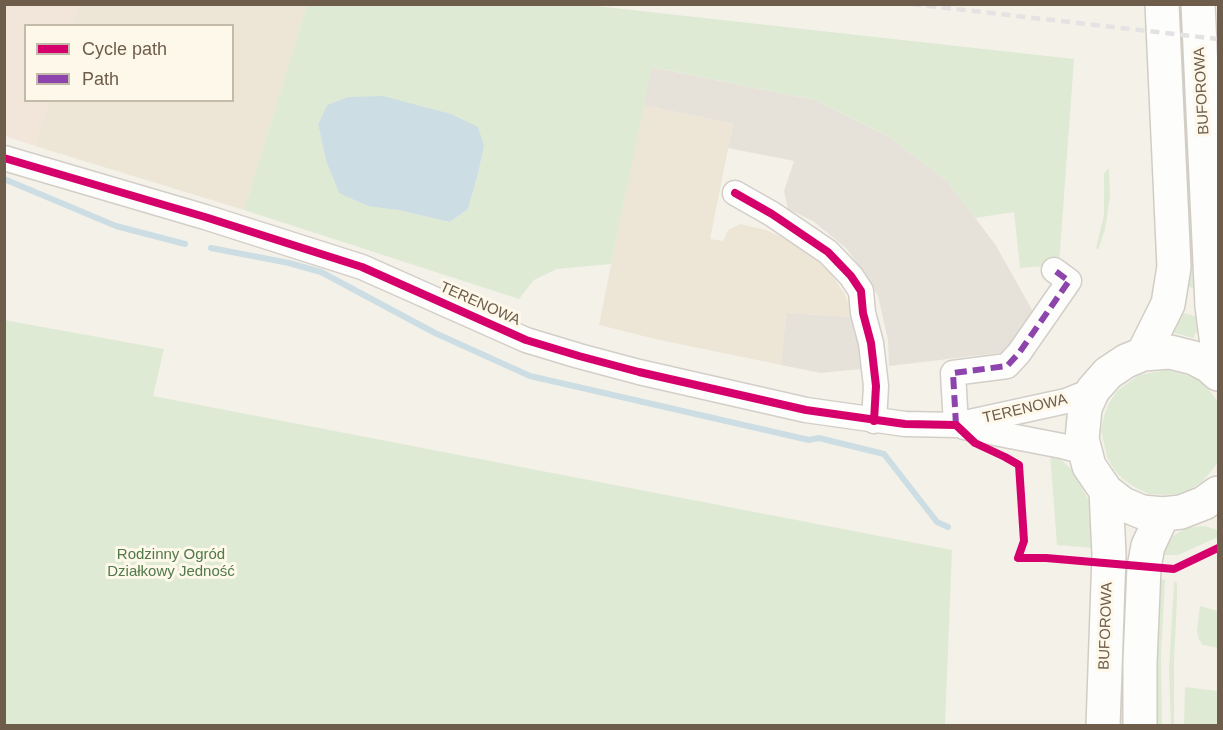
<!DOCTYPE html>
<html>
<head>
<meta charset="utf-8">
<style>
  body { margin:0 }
  #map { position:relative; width:1223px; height:730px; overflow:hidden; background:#f4f1e9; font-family:Arial,sans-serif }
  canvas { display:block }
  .frame { position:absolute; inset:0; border:6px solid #6f5d4c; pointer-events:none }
  .legend { position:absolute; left:24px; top:24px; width:210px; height:78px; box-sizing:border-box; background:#fdf8e9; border:2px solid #c4baaa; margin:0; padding:8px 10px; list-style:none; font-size:18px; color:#6f5d4c }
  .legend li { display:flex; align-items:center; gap:12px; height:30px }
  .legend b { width:30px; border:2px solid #c4baaa }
</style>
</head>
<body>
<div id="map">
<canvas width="1223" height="730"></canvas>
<div class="frame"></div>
<ul class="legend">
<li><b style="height:8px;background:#d6006c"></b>Cycle path</li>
<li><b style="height:8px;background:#8e44ad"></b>Path</li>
</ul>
</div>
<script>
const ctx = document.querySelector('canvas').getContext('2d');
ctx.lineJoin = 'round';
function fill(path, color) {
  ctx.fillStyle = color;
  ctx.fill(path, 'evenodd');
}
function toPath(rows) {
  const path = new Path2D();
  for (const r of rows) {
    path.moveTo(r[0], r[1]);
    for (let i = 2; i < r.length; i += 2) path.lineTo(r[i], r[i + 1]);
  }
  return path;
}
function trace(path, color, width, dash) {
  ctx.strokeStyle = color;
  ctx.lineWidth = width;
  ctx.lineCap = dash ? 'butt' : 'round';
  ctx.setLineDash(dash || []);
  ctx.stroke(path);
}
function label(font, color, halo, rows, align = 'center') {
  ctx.font = font + ' Arial,sans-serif';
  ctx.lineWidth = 6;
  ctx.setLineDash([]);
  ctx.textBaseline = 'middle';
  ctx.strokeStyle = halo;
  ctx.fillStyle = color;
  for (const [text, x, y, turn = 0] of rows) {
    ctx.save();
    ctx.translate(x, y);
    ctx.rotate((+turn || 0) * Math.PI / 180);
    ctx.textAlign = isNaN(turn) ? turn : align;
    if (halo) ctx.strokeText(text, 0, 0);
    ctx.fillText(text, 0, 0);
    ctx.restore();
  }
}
fill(toPath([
  [79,5,307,5,244,210,35,146,49,101,232,100,232,26,72,25],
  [643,105,733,124,710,239,723,241,728,230,740,224,766,230,792,242,812,256,830,273,844,293,854,317,786,313,781,365,655,339,599,325]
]), '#ede6d7');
fill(toPath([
  [5,4,79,5,72,25,26,26,26,100,49,101,35,146,5,136]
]), '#f2e6da');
fill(toPath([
  [651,67,815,100,888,136,947,181,995,244,1035,315,1007,352,889,366,888,340,878,296,868,279,847,249,813,221,788,209,784,191,794,161,728,148,733,124,643,105],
  [786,313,854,317,860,343,861,369,821,373,781,365]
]), '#e6e2da');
fill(toPath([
  [307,5,587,5,1074,59,1059,265,1020,268,1014,212,975,218,947,181,888,136,815,100,652,67,611,264,557,269,534,280,519,299,244,210],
  [348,97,484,146,478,174,468,209,450,222,398,210,339,193,326,161,318,124,327,105],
  [1178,47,1186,47,1198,289,1185,286],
  [1109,168,1110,196,1105,230,1098,250,1096,248,1104,215,1104,173],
  [1179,312,1199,317,1199,333,1195,333,1194,338,1170,332],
  [4,320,164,349,153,396,952,550,945,725,5,725],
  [1167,370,1193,377,1205,385,1218,402,1218,463,1203,481,1191,489,1177,494,1163,495,1149,494,1136,488,1124,480,1114,470,1107,457,1101,430,1104,416,1109,403,1117,391,1139,375],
  [1050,453,1056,455,1072,470,1092,506,1095,548,1057,545],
  [1204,526,1218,530,1218,537,1178,555,1161,555,1173,536,1186,528],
  [1119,576,1130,577,1127,725,1117,726],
  [1157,579,1165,580,1161,656,1162,725,1154,726],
  [1174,581,1177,583,1177,599,1174,661,1174,725,1171,726,1169,670],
  [1200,606,1218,611,1218,648,1203,645,1199,640,1197,631],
  [1185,687,1218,691,1218,725,1184,725]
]), '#dfead5');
fill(toPath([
  [383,96,451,114,478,127,484,146,478,174,468,209,450,222,398,210,368,206,339,193,326,161,318,124,327,105,348,97]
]), '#ccdee3');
trace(toPath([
  [4,179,116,226,185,244],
  [211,248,289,263,321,272,435,333,530,376,809,440,819,438,884,454,937,522,948,527]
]), '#ccdee3', 6);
const street = toPath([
  [4,158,205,217,362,267,526,340,579,356,639,372,806,410,905,424,956,425,1066,401,1093,390],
  [735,193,772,214,828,252,851,276,861,291,863,313,871,343,876,386,874,421],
  [956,425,953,373,1007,366,1019,353,1069,281,1054,270],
  [964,427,1062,446,1084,452]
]);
const secondary = toPath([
  [1198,4,1212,306,1218,352],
  [1143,354,1168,304,1174,267,1162,4],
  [1218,374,1209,366,1194,358,1170,352,1143,354,1126,361,1108,373,1093,390,1085,408,1082,439,1089,466,1106,491,1123,504,1142,512,1163,514,1181,512,1204,503,1218,493],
  [1103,726,1109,555,1106,491],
  [1140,726,1140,662,1144,567,1148,546,1163,514]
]);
trace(street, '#d3cec7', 27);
trace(secondary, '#d2cdc4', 36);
trace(street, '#fdfdfc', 24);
trace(secondary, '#fdfdfc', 33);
trace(toPath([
  [912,4,1218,39]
]), '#e4e2e3', 4.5, [9, 6]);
trace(toPath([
  [956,425,953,373,1007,366,1019,353,1069,281,1054,270]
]), '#8e44ad', 6, [12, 6]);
trace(toPath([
  [4,158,205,217,362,267,526,340,579,356,639,372,806,410,905,424,956,425,975,443,1005,457,1019,465,1024,541,1018,558,1046,558,1174,569,1218,548],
  [735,193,772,214,828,252,851,276,861,291,863,313,871,343,876,386,874,421]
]), '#d6006c', 8);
label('15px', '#6f5d4c', '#fdf8e9', [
  ["BUFOROWA",1202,91,-93],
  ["TERENOWA",480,304,24],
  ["TERENOWA",1025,409,-13],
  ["BUFOROWA",1106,626,-88]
]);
label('15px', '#507a49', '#fdf8e9', [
  ["Rodzinny Ogród",171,555],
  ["Działkowy Jedność",171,572]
]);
</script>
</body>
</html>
